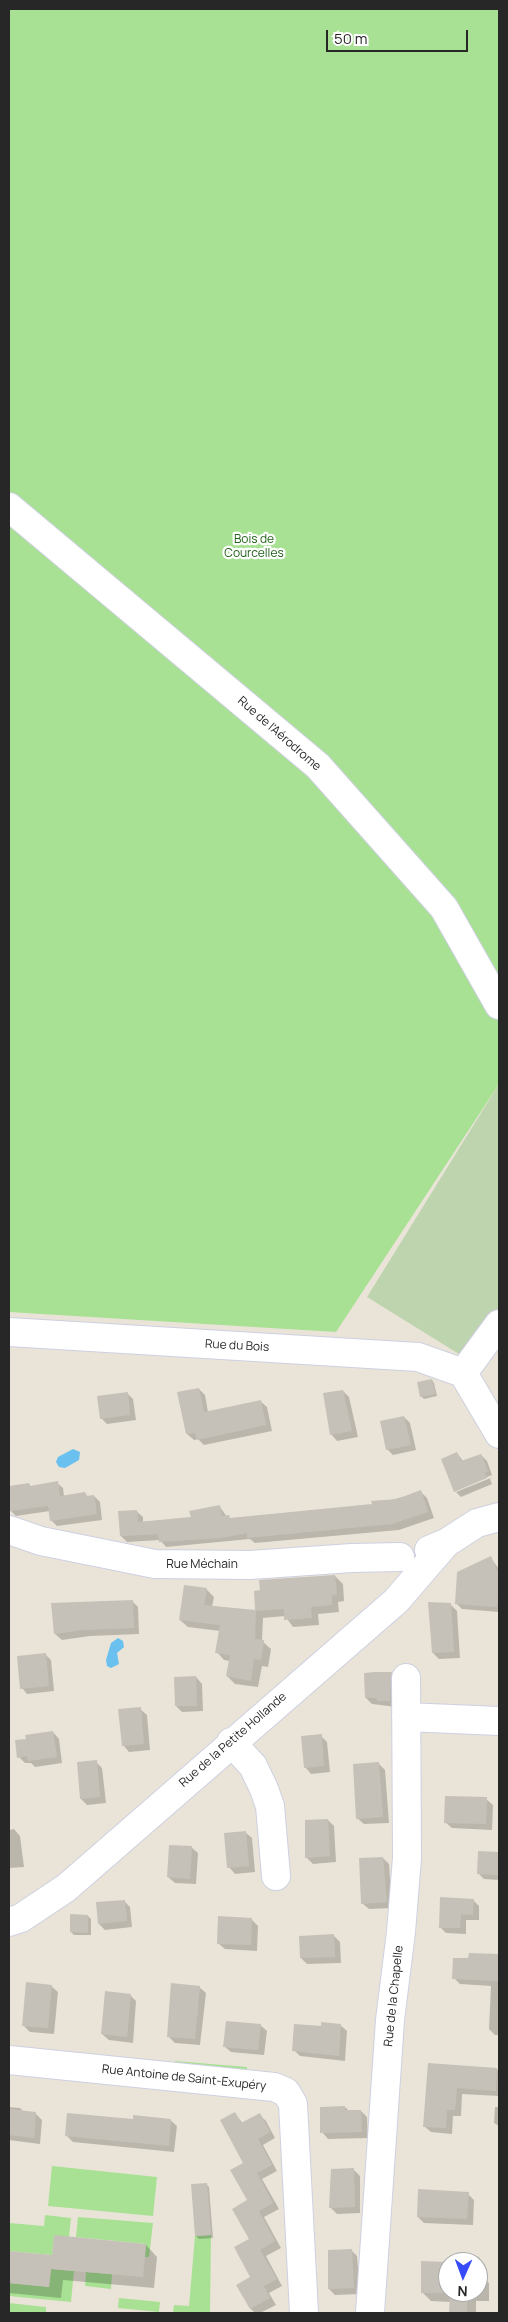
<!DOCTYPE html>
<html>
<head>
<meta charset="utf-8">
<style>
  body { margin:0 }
  #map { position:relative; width:508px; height:2322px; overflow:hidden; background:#eae4d8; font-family:Manrope,sans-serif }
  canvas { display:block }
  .frame { position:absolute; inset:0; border:10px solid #272727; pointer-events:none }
  .north { position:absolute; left:438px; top:2252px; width:50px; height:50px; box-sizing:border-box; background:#fff; border:1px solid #a9a9a9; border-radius:50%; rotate:182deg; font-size:14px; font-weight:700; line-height:20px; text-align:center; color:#272727 }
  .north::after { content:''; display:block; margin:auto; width:18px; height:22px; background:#364bf9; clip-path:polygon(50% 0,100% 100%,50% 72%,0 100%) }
  .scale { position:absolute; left:326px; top:30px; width:142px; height:22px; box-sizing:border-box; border:2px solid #272727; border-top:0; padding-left:6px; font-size:15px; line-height:18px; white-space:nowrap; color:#272727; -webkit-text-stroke:4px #fff; paint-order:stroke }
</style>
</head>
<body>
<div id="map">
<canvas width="508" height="2322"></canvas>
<div class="frame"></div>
<div class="north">N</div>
<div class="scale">50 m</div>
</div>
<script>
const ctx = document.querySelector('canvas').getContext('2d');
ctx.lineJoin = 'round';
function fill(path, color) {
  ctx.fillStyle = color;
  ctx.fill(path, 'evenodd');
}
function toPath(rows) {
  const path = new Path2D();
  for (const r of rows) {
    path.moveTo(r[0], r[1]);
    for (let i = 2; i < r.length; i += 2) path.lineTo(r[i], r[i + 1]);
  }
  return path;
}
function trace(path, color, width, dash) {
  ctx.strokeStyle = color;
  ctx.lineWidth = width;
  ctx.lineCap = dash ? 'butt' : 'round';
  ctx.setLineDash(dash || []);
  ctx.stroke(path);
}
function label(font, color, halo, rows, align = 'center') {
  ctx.font = font + ' Manrope,sans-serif';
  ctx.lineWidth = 4.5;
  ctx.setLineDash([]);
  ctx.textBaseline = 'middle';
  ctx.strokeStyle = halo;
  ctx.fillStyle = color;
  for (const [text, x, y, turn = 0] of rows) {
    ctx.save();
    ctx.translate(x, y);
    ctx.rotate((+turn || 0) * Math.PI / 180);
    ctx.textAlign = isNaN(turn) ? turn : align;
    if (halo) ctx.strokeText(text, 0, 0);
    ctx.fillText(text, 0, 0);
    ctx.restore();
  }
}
fill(toPath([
  [9,9,499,9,499,1084,336,1332,9,1312],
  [175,2061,247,2067,247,2072,175,2066],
  [52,2166,157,2177,153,2216,48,2206],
  [45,2215,71,2218,69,2237,54,2236,52,2255,9,2251,9,2223,44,2226],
  [78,2217,153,2223,149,2257,145,2257,146,2244,76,2237],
  [211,2235,210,2313,173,2313,174,2305,189,2306,195,2236],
  [51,2269,74,2271,71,2302,9,2296,9,2283,49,2287],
  [86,2272,112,2274,111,2289,85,2286],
  [119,2298,160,2302,159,2312,118,2308],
  [9,2303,46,2307,46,2313,9,2313]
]), '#a8e194');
fill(toPath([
  [499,1084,499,1307,467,1359,367,1297]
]), '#bed4af');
fill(toPath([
  [73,1449,80,1452,79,1460,65,1468,59,1467,56,1462,58,1457],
  [118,1638,123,1641,124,1647,117,1653,119,1664,111,1668,107,1666,106,1660,111,1643]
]), '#6ac0ee');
fill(toPath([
  [432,1380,434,1383,437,1396,424,1399,421,1396],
  [199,1389,205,1395,208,1412,260,1401,267,1407,272,1431,204,1445,198,1439,194,1440,187,1434],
  [343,1391,349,1397,358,1437,337,1441,331,1434],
  [127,1393,133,1399,136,1420,107,1424,101,1418],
  [404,1417,410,1423,416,1450,393,1455,387,1449],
  [457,1453,463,1461,481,1455,487,1461,492,1475,456,1490,456,1492,455,1491],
  [493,1477,490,1479,492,1484,461,1497,456,1492],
  [57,1483,63,1488,64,1496,85,1493,88,1497,94,1496,100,1502,102,1520,57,1526,51,1520,50,1511,16,1516,10,1510,9,1487,29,1484,31,1487],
  [421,1492,427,1498,434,1518,399,1530,255,1543,250,1539,166,1547,160,1540,127,1542,121,1536,136,1511,143,1517,143,1522,192,1519,220,1507,227,1517,231,1519,373,1505],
  [490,1557,499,1569,499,1612,462,1609,456,1603],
  [335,1576,343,1584,344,1601,338,1602,339,1612,318,1614,319,1625,293,1627,285,1616,263,1618,262,1641,271,1649,268,1667,262,1666,258,1687,235,1684,227,1676,230,1661,224,1660,217,1652,220,1631,188,1627,180,1620,206,1589,214,1597,212,1607,256,1611,255,1592],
  [132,1601,138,1607,139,1634,90,1636,62,1640,55,1634],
  [451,1605,457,1611,460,1658,439,1659,433,1653],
  [45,1654,51,1660,54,1691,27,1694,22,1688],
  [391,1673,398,1680,396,1707,372,1704,366,1698],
  [196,1677,202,1684,203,1711,182,1712,176,1706],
  [140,1709,147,1715,150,1750,129,1752,123,1745],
  [53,1732,59,1739,62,1763,35,1767,31,1763,25,1763,19,1757],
  [321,1736,327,1742,330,1772,311,1774,305,1767],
  [96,1762,102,1768,106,1803,87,1805,81,1799],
  [379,1764,385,1770,389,1823,364,1824,357,1818],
  [486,1799,493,1805,492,1830,452,1828,445,1822],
  [328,1820,334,1826,336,1862,313,1864,306,1857],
  [14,1829,20,1836,24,1867,9,1868,9,1830],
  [245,1832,252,1838,255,1872,235,1874,229,1867],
  [191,1847,198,1853,196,1884,175,1883,168,1877],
  [479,1853,499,1853,499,1880,484,1879,478,1873],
  [383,1858,389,1864,392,1908,369,1909,362,1903],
  [473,1900,479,1906,479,1920,466,1920,466,1934,446,1933,440,1927],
  [124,1901,130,1907,132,1927,105,1930,99,1924],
  [88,1916,91,1919,91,1935,74,1935,71,1932],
  [252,1920,258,1926,257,1951,225,1949,218,1943],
  [334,1936,340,1942,341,1963,307,1964,301,1958],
  [470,1954,499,1955,499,2035,495,2035,489,2029,491,1986,460,1984,454,1978,469,1960],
  [51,1986,58,1992,54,2034,30,2032,23,2025],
  [199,1987,206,1993,200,2045,175,2043,168,2036],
  [130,1995,136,2001,133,2043,109,2040,102,2034],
  [260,2025,267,2031,264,2055,231,2052,224,2046],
  [340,2025,347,2031,345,2061,300,2056,294,2050,322,2028],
  [430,2065,497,2069,499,2071,499,2096,462,2094,461,2116,453,2116,452,2134,431,2132,424,2126],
  [9,2107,20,2108,24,2112,35,2113,42,2120,40,2144,9,2140],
  [345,2107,349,2111,361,2111,367,2117,368,2138,328,2139,322,2132],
  [495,2107,499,2107,499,2126,494,2123],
  [235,2113,243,2124,260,2115,266,2121,275,2138,263,2145,277,2171,262,2179,279,2209,264,2217,281,2248,266,2256,282,2286,269,2293,276,2305,260,2313,255,2313,251,2309,238,2285,252,2277,245,2163],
  [134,2120,170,2120,177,2126,174,2152,73,2142,67,2136],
  [353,2169,360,2176,360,2213,337,2214,330,2207],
  [206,2184,209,2187,213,2238,199,2239,196,2236],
  [468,2194,474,2200,473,2225,424,2223,418,2217],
  [146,2245,157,2257,154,2288,63,2280,61,2298,9,2293,9,2252,53,2256],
  [351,2250,357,2256,360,2294,335,2295,329,2289,328,2270,331,2269],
  [448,2263,448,2292,478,2292,478,2274,489,2283,489,2301,476,2301,476,2313,452,2313,451,2302,431,2301,422,2292]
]), '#0003');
fill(toPath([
  [432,1379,435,1394,420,1397,417,1382],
  [199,1388,204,1412,261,1400,266,1425,197,1440,195,1433,186,1434,177,1392],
  [343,1390,352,1431,330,1435,323,1393],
  [128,1392,130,1415,100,1419,97,1396],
  [404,1416,411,1445,386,1450,380,1421],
  [457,1452,461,1461,481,1454,488,1471,485,1473,487,1478,454,1492,441,1459],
  [58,1481,60,1496,85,1492,86,1496,94,1495,97,1514,50,1521,48,1506,9,1511,9,1486,29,1483,30,1486],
  [421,1490,428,1512,392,1524,247,1538,247,1533,221,1538,159,1542,158,1534,120,1536,118,1511,137,1510,138,1522,191,1517,189,1511,220,1505,222,1516,229,1515,230,1518,372,1504,371,1501,397,1499],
  [491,1556,499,1574,497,1607,455,1604,457,1572],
  [335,1575,337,1594,332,1595,332,1605,311,1607,312,1618,284,1620,284,1609,256,1611,255,1639,264,1640,261,1660,254,1659,251,1681,226,1676,230,1655,215,1653,220,1625,179,1620,184,1585,207,1588,204,1605,255,1610,254,1591,260,1590,259,1580],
  [133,1600,134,1628,83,1630,54,1634,51,1603],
  [428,1602,451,1603,454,1652,432,1653],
  [46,1653,49,1686,20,1689,17,1656],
  [374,1672,392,1672,390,1701,377,1701,377,1698,365,1698,364,1673],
  [196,1676,197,1706,175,1706,174,1677],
  [141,1707,144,1744,122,1746,118,1709],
  [53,1731,57,1757,28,1761,27,1756,17,1758,15,1740,26,1739,25,1735],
  [322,1734,324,1766,304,1768,301,1736],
  [97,1760,100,1797,80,1799,77,1762],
  [379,1762,383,1817,356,1819,353,1764],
  [445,1796,487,1797,486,1824,444,1823],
  [328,1819,330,1856,305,1858,305,1820],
  [246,1831,249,1866,227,1868,224,1833],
  [169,1845,192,1846,190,1879,167,1877],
  [478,1851,499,1852,499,1875,477,1874],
  [383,1857,387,1902,361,1904,359,1858],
  [440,1897,474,1899,473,1915,461,1914,460,1928,439,1928],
  [125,1900,127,1921,98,1924,96,1902],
  [70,1914,88,1915,88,1933,70,1932],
  [218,1916,252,1918,251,1945,217,1944],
  [334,1934,335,1957,300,1958,299,1936],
  [469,1953,499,1954,499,1981,452,1979,453,1958,468,1958],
  [26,1982,52,1985,48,2028,22,2026],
  [171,1983,200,1986,195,2039,167,2037],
  [105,1991,131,1994,127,2037,101,2034],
  [226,2021,261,2024,258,2050,223,2047],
  [321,2022,341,2024,339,2056,292,2051,294,2024,321,2026],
  [428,2063,497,2068,496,2091,457,2088,455,2110,447,2110,446,2128,423,2127],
  [345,2106,345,2110,361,2110,362,2132,320,2133,320,2107],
  [9,2109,36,2112,34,2138,9,2135],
  [235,2112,241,2123,260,2113,270,2132,258,2139,272,2165,257,2173,273,2203,259,2211,275,2241,260,2250,277,2279,264,2286,270,2298,250,2309,236,2285,250,2277,234,2247,249,2239,232,2209,247,2200,230,2170,243,2163,220,2120],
  [67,2113,133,2119,133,2115,171,2119,169,2146,65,2136],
  [354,2168,355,2207,329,2208,331,2169],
  [207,2183,211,2235,195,2236,191,2184],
  [418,2189,469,2192,467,2219,417,2217],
  [54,2235,146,2244,143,2277,51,2269,49,2287,9,2283,9,2251,52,2255],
  [352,2249,354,2288,328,2289,328,2250],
  [421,2261,448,2262,448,2293,421,2293],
  [450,2292,467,2292,467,2313,449,2313]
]), '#c5c1b8');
const minor = toPath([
  [9,507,318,766,444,908,499,1005],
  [9,1332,418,1357,463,1373,499,1434],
  [463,1373,499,1324],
  [9,1530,41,1541,155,1564,250,1565,352,1558,400,1557],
  [429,1550,446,1543,477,1523,499,1517],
  [406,1717,499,1721],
  [231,1742,253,1766,264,1789,270,1806,276,1876],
  [9,1922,21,1918,66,1888,396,1601,446,1543],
  [9,2060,274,2087,286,2092,293,2104,304,2313],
  [370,2313,390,2020,401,1932,407,1858,406,1678]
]);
trace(minor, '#ced0e1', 30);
trace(minor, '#fff', 28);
label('12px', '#226219', '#fff', [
  ["Bois de",254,540],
  ["Courcelles",254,554]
]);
label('12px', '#272727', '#fff', [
  ["Rue de l'Aérodrome",279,734,41],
  ["Rue du Bois",237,1346,3],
  ["Rue Méchain",202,1565],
  ["Rue de la Petite Hollande",233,1740,-41],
  ["Rue de la Chapelle",394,1996,-84],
  ["Rue Antoine de Saint-Exupéry",184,2078,6]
]);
</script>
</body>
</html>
